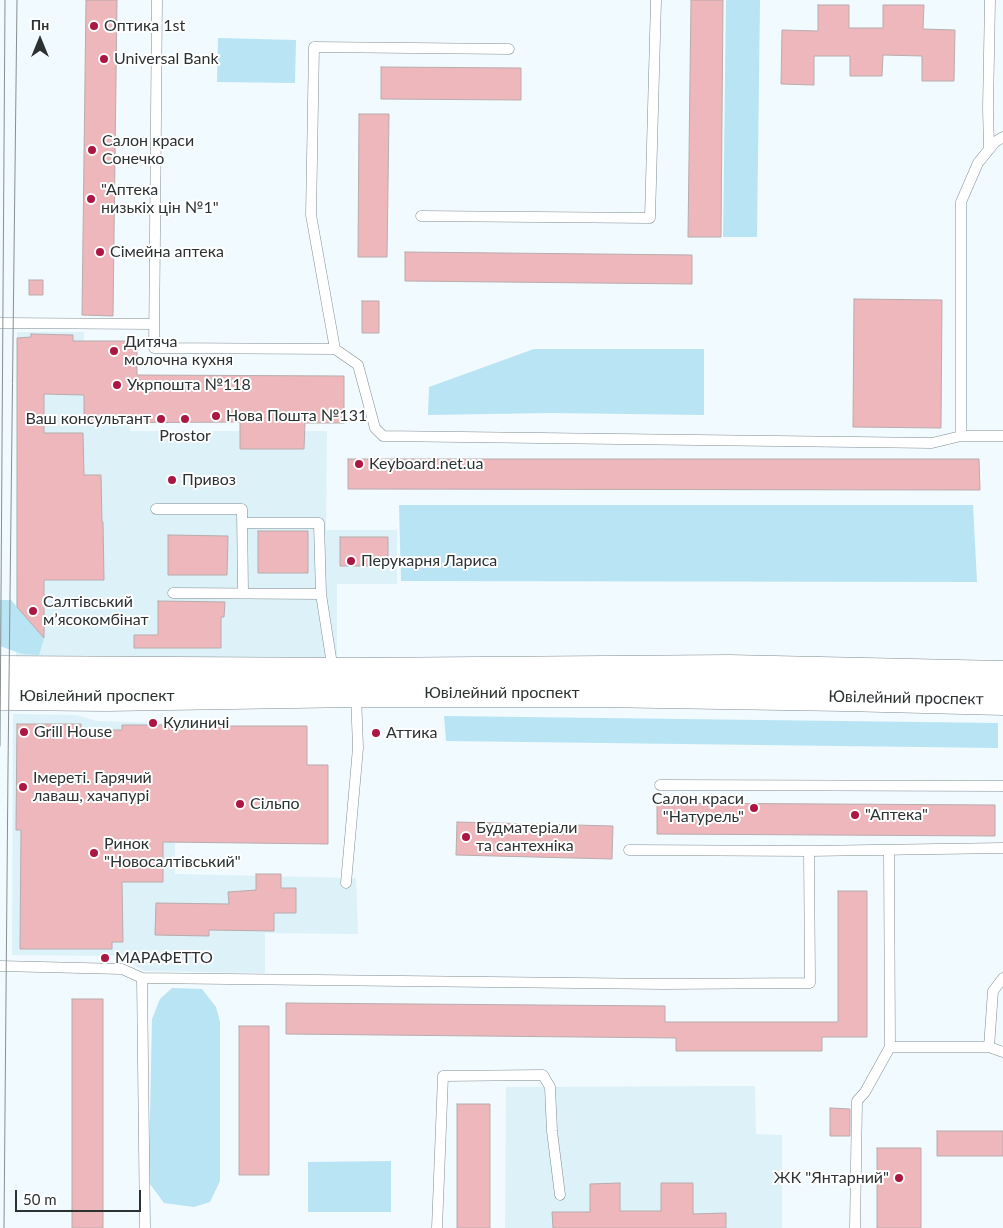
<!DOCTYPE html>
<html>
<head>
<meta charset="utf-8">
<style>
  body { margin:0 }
  #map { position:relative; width:1003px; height:1228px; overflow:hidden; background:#f1fafe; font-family:Lato,sans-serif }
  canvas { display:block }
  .north { position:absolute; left:15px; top:15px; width:50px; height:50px; -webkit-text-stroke:4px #fff; paint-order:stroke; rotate:0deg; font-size:14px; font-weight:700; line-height:20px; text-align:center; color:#2c3132 }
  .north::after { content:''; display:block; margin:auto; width:18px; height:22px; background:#2c3132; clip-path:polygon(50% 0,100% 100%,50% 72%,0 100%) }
  .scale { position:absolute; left:15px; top:1190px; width:126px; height:22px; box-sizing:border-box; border:2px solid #2c3132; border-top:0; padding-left:6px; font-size:15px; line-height:18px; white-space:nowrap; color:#2c3132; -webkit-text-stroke:4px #fff; paint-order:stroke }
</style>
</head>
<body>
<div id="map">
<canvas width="1003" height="1228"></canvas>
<div class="north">Пн</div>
<div class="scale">50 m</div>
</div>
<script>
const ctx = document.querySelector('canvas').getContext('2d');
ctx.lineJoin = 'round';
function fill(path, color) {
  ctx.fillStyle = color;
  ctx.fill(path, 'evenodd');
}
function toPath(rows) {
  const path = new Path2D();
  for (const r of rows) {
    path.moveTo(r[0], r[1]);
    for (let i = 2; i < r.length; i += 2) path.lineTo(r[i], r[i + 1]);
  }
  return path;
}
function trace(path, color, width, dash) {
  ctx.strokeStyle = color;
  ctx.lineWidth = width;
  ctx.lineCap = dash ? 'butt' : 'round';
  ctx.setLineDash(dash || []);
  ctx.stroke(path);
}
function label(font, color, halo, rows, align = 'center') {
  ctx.font = font + ' Lato,sans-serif';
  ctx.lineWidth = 4;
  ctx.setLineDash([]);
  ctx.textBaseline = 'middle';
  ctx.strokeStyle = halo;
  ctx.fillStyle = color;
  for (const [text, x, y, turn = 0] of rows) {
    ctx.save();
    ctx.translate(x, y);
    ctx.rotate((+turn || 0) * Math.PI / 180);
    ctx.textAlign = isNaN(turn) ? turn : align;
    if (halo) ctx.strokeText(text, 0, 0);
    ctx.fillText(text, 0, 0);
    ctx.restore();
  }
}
fill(toPath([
  [17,332,84,332,84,399,130,400,130,431,327,431,326,530,397,530,397,584,337,584,337,658,16,657],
  [13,714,77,715,96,721,163,723,175,720,175,874,356,878,358,934,265,933,265,973,145,971,118,956,12,955],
  [755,1086,756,1134,782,1135,782,1228,505,1228,506,1087]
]), '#dcf1f8');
fill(toPath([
  [726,0,760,0,757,237,723,237],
  [218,38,296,40,295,83,217,82],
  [534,349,704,349,704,415,551,413,428,415,429,387],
  [399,505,973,505,977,582,401,581],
  [0,600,11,600,44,638,39,655,22,654,0,646],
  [444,716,998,723,998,748,446,741],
  [172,988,202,989,216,1007,220,1022,220,1181,210,1202,194,1207,164,1203,150,1184,149,1163,152,1019,160,999],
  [391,1161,391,1212,308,1212,308,1162]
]), '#b9e4f3');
const building = toPath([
  [86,0,117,0,113,316,82,315,86,0],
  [691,0,723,0,721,237,688,237,691,0],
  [818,5,849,5,849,28,883,28,883,5,924,5,923,29,955,30,954,81,922,81,922,56,883,55,882,76,850,76,850,56,814,56,814,85,781,84,782,30,818,31,818,5],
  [381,67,521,68,521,100,381,99,381,67],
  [359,114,389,114,387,257,358,257,359,114],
  [405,252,692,255,692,284,405,281,405,252],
  [29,280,43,280,43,295,29,295,29,280],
  [854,299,942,300,941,428,853,427,854,299],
  [362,301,379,301,379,333,362,333,362,301],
  [31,334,73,335,73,341,137,341,137,375,344,376,344,423,305,423,304,449,240,449,240,422,84,423,84,395,44,394,44,433,83,433,84,475,101,475,102,522,103,522,104,580,44,580,44,638,17,607,17,338,31,337,31,334],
  [348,459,979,459,980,490,348,489,348,459],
  [258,531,308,531,308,573,258,573,258,531],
  [168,535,228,536,227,575,168,575,168,535],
  [340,537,388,537,388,566,340,566,340,537],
  [158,601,225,602,224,617,221,617,221,648,134,648,134,635,158,635,158,601],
  [17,724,81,724,81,730,122,730,122,725,163,725,163,726,307,726,307,765,328,765,328,844,163,842,163,882,122,882,123,942,112,942,112,949,20,949,21,830,16,830,17,724],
  [657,803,995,805,995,836,657,834,657,803],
  [457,822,613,826,612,859,456,855,457,822],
  [256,874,281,874,281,888,296,888,296,913,274,913,274,931,209,930,209,936,155,935,156,903,229,904,228,892,256,890,256,874],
  [838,891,867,891,867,1037,822,1037,822,1051,676,1051,676,1038,286,1034,286,1003,665,1006,665,1022,838,1022,838,891],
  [72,999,103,999,103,1228,72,1228,72,999],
  [239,1026,269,1026,269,1175,239,1175,239,1026],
  [457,1104,490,1104,490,1228,457,1228,457,1104],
  [830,1108,850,1109,850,1136,830,1136,830,1108],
  [937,1131,1003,1131,1003,1156,937,1156,937,1131],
  [877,1148,921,1148,921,1228,877,1228,877,1148],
  [620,1183,620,1211,661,1211,661,1183,693,1183,693,1214,726,1213,726,1228,553,1228,552,1212,590,1212,590,1184,620,1183]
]);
fill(building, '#edb7bc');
trace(building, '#b8acad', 1);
const lane = toPath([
  [157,0,154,348,335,349,358,365,375,428,383,436,932,443,961,436,1003,436],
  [989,149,988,108,990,0],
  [421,216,650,218,656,0],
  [0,323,153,324],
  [335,349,311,215,314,47,509,49],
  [961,436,961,202,978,163,995,142,1003,137],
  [156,509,242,509,243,593],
  [242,523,319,523,321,594,333,671],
  [173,593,321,594],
  [660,785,1003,786],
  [629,850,809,851,1003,848],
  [889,850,890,1047],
  [346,883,358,748,356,694],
  [0,966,122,969,142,978,663,984,810,983,809,851],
  [142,978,145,1228],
  [989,1047,993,991,1003,978],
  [437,1228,443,1076,543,1075,550,1087,552,1131,560,1195],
  [855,1228,857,1101,865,1092,890,1047,989,1047,1003,1052]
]);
const primary = toPath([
  [0,670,355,672,729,669,1003,675],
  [0,696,107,697,356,693,598,693,843,697,1003,701]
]);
trace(lane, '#828d91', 11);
trace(primary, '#828d91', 29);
trace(lane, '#fff', 10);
trace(primary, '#fff', 28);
trace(toPath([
  [0,746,5,0],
  [4,1228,8,767,17,0]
]), '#888f91', 1);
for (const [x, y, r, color] of [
  [94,26,5,"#ab1643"],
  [104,59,5,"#ab1643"],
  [92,150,5,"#ab1643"],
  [91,199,5,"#ab1643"],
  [100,252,5,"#ab1643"],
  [114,351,5,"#ab1643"],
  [117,385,5,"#ab1643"],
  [216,416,5,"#ab1643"],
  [161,419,5,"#ab1643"],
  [185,419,5,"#ab1643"],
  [359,464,5,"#ab1643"],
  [172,480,5,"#ab1643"],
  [351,561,5,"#ab1643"],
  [33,611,5,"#ab1643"],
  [153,723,5,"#ab1643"],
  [24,732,5,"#ab1643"],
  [376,733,5,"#ab1643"],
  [23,787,5,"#ab1643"],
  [240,804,5,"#ab1643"],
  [754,808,5,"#ab1643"],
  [855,815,5,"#ab1643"],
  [466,837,5,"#ab1643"],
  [94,853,5,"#ab1643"],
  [105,958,5,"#ab1643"],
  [899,1178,5,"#ab1643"]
]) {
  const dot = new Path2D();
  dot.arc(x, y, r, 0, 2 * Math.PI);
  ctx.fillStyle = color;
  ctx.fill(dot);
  trace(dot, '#fff', 2);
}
label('16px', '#2c3132', '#fff', [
  ["Оптика 1st",104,26],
  ["Universal Bank",114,59],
  ["Салон краси",102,141],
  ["Сонечко",102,159],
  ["\"Аптека",101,190],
  ["низькіх цін №1\"",101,208],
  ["Сімейна аптека",110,252],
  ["Дитяча",124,342],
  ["молочна кухня",124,360],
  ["Укрпошта №118",127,385],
  ["Нова Пошта №131",226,416],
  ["Ваш консультант",151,419,"right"],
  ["Prostor",185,436,"center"],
  ["Keyboard.net.ua",369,464],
  ["Привоз",182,480],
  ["Перукарня Лариса",361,561],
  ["Салтівський",43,602],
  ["мʼясокомбінат",43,620],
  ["Кулиничі",163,723],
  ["Grill House",34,732],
  ["Аттика",386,733],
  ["Імереті. Гарячий",33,778],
  ["лаваш, хачапурі",33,796],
  ["Салон краси",744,799,"right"],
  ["\"Натурель\"",744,817,"right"],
  ["Сільпо",250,804],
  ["\"Аптека\"",865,815],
  ["Будматеріали",476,828],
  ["та сантехніка",476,846],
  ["Ринок",104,844],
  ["\"Новосалтівський\"",104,862],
  ["МАРАФЕТТО",115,958],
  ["ЖК \"Янтарний\"",889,1178,"right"]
], 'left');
label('16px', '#2c3132', '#fff', [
  ["Ювілейний проспект",502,693],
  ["Ювілейний проспект",97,696],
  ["Ювілейний проспект",906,698,1]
]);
</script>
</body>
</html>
